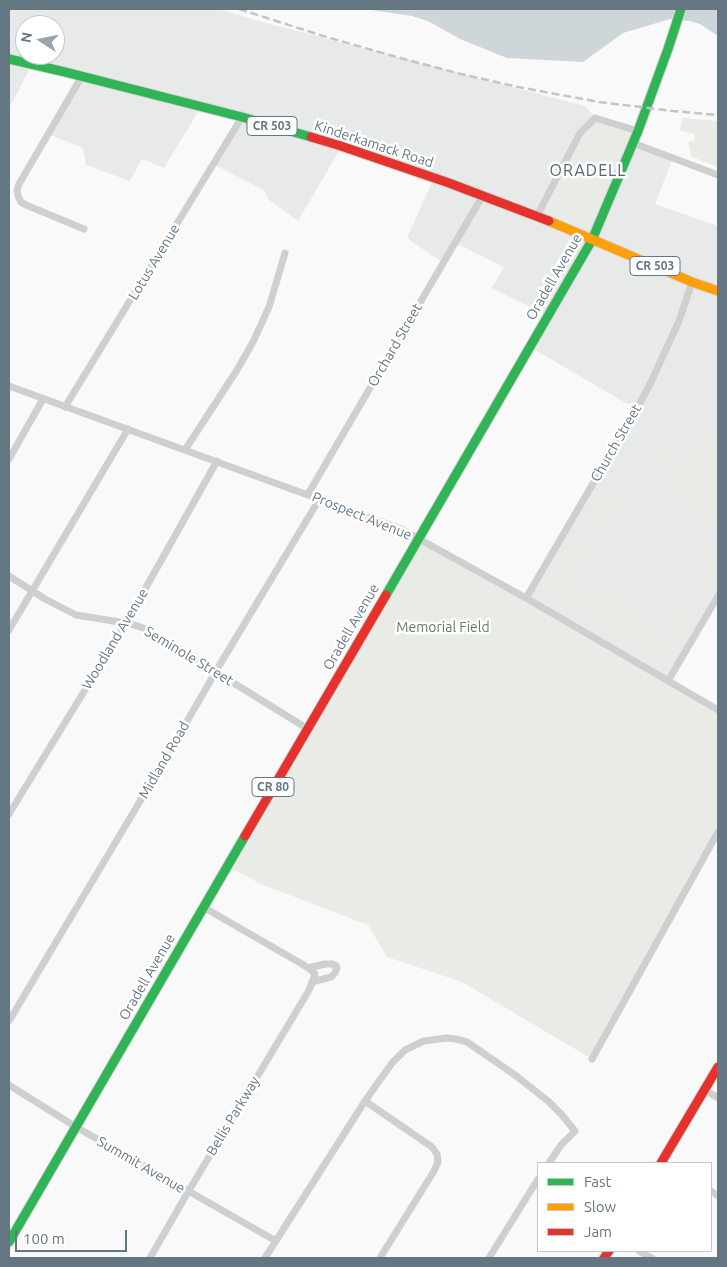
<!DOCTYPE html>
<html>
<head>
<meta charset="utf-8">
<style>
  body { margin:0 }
  #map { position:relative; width:727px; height:1267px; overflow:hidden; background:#f9f9f9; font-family:Ubuntu,sans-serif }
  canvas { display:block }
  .frame { position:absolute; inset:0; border:10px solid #657683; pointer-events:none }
  .legend { position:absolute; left:537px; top:1162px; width:175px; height:90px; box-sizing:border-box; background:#fff; border:1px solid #c1c8cd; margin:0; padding:6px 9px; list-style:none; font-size:15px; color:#657683 }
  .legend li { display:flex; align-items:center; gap:10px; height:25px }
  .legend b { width:25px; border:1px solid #c1c8cd }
  .north { position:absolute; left:15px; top:15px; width:50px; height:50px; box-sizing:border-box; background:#fff; border:1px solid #c1c8cd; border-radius:50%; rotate:281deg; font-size:14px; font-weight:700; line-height:20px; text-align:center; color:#657683 }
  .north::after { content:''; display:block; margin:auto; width:18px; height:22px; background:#99a4ac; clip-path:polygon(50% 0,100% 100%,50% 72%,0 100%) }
  .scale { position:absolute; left:15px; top:1230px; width:112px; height:22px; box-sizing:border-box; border:2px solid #657683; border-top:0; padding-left:6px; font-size:15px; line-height:18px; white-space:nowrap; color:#657683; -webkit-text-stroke:4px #fff; paint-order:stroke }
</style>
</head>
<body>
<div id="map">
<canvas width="727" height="1267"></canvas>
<div class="frame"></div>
<ul class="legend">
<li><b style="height:6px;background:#30b455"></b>Fast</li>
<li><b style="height:6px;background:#ff9f0a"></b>Slow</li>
<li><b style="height:6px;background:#e5322d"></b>Jam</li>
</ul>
<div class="north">N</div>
<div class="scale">100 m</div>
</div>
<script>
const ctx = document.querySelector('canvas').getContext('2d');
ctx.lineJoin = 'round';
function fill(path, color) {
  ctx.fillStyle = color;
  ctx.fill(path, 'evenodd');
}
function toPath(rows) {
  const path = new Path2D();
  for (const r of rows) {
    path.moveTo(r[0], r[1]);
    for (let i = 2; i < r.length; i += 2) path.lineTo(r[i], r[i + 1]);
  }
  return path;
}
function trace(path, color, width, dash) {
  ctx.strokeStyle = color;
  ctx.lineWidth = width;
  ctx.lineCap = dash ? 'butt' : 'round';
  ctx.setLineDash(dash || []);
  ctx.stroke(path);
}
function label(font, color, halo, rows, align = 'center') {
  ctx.font = font + ' Ubuntu,sans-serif';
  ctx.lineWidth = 5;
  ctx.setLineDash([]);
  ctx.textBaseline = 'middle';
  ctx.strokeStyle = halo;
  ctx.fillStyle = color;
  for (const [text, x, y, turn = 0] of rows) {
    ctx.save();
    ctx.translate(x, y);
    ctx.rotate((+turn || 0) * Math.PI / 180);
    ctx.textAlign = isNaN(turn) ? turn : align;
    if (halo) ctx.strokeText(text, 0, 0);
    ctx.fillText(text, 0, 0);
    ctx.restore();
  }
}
fill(toPath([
  [9,9,219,9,255,20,585,106,595,118,633,143,673,158,655,204,718,226,718,596,668,681,526,598,636,409,530,347,548,316,492,288,504,267,455,243,443,263,407,238,434,178,342,146,298,221,268,199,264,190,213,164,242,118,201,107,164,168,142,159,130,181,86,165,83,148,48,134,82,76,32,64,9,109],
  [25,25,55,25,55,55,25,55]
]), '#e8e9e9');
fill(toPath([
  [595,118,638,131,592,240,537,216,580,133],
  [683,118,718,121,718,167,692,157,688,142,695,140,694,134,680,130],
  [704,438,718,446,718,521,676,497,664,519,657,515,665,500,665,496,669,488,664,484,669,475,650,465,660,448,695,468,690,464],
  [609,486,627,496,629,500,628,502,620,498,611,514,599,507,597,502,606,488],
  [598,508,610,515,598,538,583,529,594,509],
  [581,532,593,540,572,576,562,570,561,565],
  [418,538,718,710,718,832,592,1059,462,982,387,957,368,925,261,884,227,866],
  [708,551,718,557,717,584,696,571],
  [559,571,596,593,582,617,542,594,550,579,557,572],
  [608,594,617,594,625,597,631,602,636,608,639,618,637,627,627,644,584,619,592,603,600,597],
  [689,598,705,607,685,642,665,630,666,628,670,630],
  [644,621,684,643,668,668,630,646]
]), '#e8ebe6');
fill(toPath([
  [365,9,718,9,718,36,700,24,690,21,670,19,623,33,583,62,507,58,460,39,428,21,412,16]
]), '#ced6d9');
const fast = toPath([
  [9,59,65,72,242,117,311,137],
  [592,240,638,131,668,49,681,9],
  [386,595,592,240],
  [9,1242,245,836]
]);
const slow = toPath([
  [549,221,692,282,718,291]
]);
const jam = toPath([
  [311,137,341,146,449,183,549,221],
  [245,836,386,595],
  [661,1163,718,1067],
  [604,1258,609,1251]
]);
trace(fast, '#d5d6d7', 11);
trace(slow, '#d5d6d7', 11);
trace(jam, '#d5d6d7', 11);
trace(toPath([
  [82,76,19,184,17,190,18,196,21,202,26,205,84,229],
  [633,143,718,175],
  [537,216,580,133,595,118,638,131],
  [9,386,401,529,526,598,718,710],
  [65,407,242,117],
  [185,450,237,370,253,342,269,307,285,253],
  [9,459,43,399],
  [308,494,483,195],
  [9,576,45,599,76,615,126,623,138,626,148,630,308,729],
  [526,598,636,410,651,382,679,321,692,282],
  [9,630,128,429],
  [668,681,718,596],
  [9,814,126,623,217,461],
  [308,968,325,964,332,964,336,966,337,968,335,973,331,977,312,982],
  [9,1021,170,751,216,671,320,498],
  [592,1059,718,832],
  [9,1085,76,1127,276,1241],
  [705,1090,718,1098],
  [365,1101,432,1147,437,1154,438,1162,434,1171,380,1258],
  [711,1191,718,1196],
  [639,1251,652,1258],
  [150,1258,188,1192,308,992,312,983,315,974,310,969,302,964,203,907],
  [265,1258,365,1101,392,1063,405,1050,424,1041,446,1038,456,1039,467,1042,515,1075,548,1101,562,1115,575,1131,561,1145,549,1163],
  [489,1258,538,1179]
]), '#cecfd0', 7);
trace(fast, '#30b455', 9);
trace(slow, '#ff9f0a', 9);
trace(jam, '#e5322d', 9);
trace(toPath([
  [239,9,323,36,404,59,461,74,518,87,599,102,673,111,718,115]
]), '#c3c5c6', 2.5, [8, 4]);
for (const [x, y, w] of [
  [272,126,50],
  [655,266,50],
  [273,787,42]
]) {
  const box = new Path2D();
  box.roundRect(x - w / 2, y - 9.5, w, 19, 4);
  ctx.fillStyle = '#fff';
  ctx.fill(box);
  trace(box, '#657683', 1);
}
label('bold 12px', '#657683', null, [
  ["CR 503",272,126],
  ["CR 503",655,266],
  ["CR 80",273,787]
]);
label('14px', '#657683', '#fff', [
  ["Kinderkamack Road",374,144,18],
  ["Lotus Avenue",154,262,-59],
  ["Oradell Avenue",554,277,-60],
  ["Orchard Street",395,345,-60],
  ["Church Street",616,443,-60],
  ["Prospect Avenue",362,516,22],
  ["Oradell Avenue",351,627,-60],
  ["Woodland Avenue",115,639,-59],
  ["Seminole Street",189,656,31],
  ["Midland Road",164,760,-60],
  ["Oradell Avenue",147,977,-60],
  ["Bellis Parkway",233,1116,-59],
  ["Summit Avenue",141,1165,30]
]);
label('14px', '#687a64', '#fff', [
  ["Memorial Field",443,627]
]);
ctx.letterSpacing = '1px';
label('16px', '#57646e', '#fff', [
  ["ORADELL",588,171]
]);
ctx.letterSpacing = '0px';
</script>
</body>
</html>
